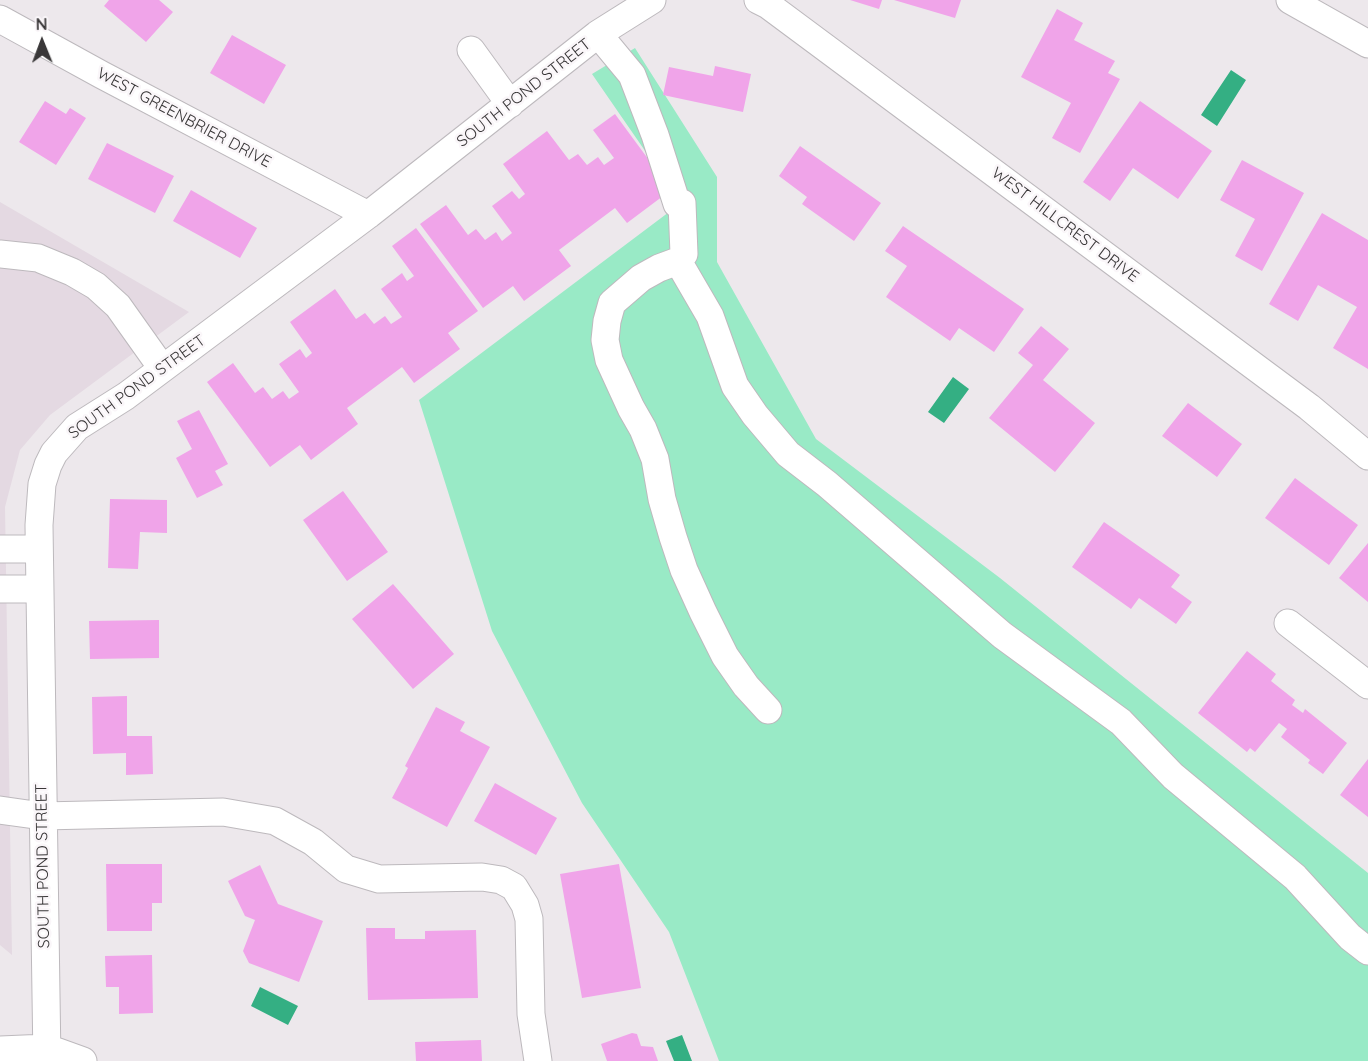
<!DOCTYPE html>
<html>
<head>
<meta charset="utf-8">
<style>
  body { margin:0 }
  #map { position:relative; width:1368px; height:1061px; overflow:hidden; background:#ede8ec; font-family:Quicksand,sans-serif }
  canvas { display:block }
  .north { position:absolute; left:12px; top:12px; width:60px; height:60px; -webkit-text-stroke:4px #faf6f9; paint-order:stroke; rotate:359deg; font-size:16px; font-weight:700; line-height:24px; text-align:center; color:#393738 }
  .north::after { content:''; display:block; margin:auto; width:21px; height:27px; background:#393738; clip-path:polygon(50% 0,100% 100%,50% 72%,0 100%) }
</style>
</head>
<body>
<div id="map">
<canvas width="1368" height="1061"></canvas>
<div class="north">N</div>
</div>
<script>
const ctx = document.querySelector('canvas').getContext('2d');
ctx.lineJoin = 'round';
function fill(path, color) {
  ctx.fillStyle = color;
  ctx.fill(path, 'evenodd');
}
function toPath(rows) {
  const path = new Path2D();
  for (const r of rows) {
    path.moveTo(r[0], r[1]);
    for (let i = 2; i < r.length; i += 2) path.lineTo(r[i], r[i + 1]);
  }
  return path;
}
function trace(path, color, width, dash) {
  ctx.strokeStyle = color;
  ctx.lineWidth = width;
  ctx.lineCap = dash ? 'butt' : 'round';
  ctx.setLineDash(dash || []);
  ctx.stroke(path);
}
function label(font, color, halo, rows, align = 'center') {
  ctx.font = font + ' Quicksand,sans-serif';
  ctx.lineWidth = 5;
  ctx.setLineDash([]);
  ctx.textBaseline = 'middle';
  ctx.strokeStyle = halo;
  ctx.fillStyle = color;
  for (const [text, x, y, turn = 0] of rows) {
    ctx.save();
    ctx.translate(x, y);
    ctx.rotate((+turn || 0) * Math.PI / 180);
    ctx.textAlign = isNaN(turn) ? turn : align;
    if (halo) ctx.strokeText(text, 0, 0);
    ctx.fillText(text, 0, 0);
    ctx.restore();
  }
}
fill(toPath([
  [0,202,189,312,50,415,20,450,5,507,12,955,0,945]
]), '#e4d9e2');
fill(toPath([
  [635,48,717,177,717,262,816,439,1000,578,1368,873,1368,1061,719,1061,669,932,582,803,492,631,419,400,681,203,592,74]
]), '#99eac6');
fill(toPath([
  [1231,70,1246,80,1217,126,1201,115],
  [953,377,969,389,944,423,928,412],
  [260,987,298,1006,288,1025,251,1006],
  [682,1035,692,1061,674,1061,666,1041]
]), '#34af83');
fill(toPath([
  [109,0,159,0,173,12,146,42,104,6],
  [850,0,882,0,879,9],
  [894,0,961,0,955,18],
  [1057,9,1083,23,1074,40,1115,61,1108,73,1120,79,1080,153,1052,138,1071,103,1021,77],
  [232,35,286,65,264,104,210,73],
  [715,66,751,74,743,112,663,95,669,67,713,76],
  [45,101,66,114,70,108,86,118,56,165,19,142],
  [1140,101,1212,151,1178,199,1133,168,1110,201,1083,182],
  [615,114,671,190,627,223,615,208,559,250,571,266,524,301,513,286,483,308,420,224,446,205,468,235,476,229,485,240,496,232,502,241,512,233,492,206,512,191,519,199,525,194,503,164,547,131,569,160,578,154,587,165,598,157,604,165,614,158,593,130],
  [107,143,174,176,155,213,88,179],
  [800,146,881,203,854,241,802,204,807,197,779,176],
  [1242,160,1304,193,1262,271,1235,256,1255,219,1220,200],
  [191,190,257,228,240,258,173,221],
  [1322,213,1368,240,1368,369,1333,348,1357,307,1318,285,1298,321,1269,304],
  [903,226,1024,309,994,352,959,328,950,341,886,297,907,266,885,251],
  [416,228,478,311,448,333,460,349,414,383,402,367,347,408,358,424,311,460,300,445,270,467,207,382,233,363,255,393,263,387,272,399,283,391,289,399,299,392,279,364,300,349,306,358,312,353,290,322,335,289,356,319,365,313,374,324,385,316,391,324,402,317,381,289,402,273,407,281,414,276,392,246],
  [1041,326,1069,349,1043,380,1095,423,1055,472,989,418,1033,365,1018,353],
  [1188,403,1242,444,1217,477,1162,436],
  [199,410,228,464,215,471,223,485,197,498,176,458,192,449,177,421],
  [1295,478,1358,525,1329,565,1265,518],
  [343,491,388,552,347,581,303,520],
  [110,499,167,500,167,533,140,532,138,569,108,568],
  [1104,522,1180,575,1171,587,1192,602,1176,624,1139,598,1131,609,1072,567],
  [1368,543,1368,602,1339,578],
  [393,584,454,654,413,689,352,619],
  [159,620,159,658,90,659,89,621],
  [1247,651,1276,674,1271,681,1295,700,1292,705,1303,713,1305,709,1347,743,1323,774,1308,763,1310,760,1281,737,1287,729,1279,723,1255,752,1250,748,1247,752,1198,713],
  [127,696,127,736,152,736,153,774,126,775,126,753,93,754,92,697],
  [436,707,465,722,460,731,490,747,447,827,392,798,408,768,405,766],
  [1368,759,1368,817,1340,795],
  [495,783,557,818,536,855,474,821],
  [106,864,162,864,162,903,152,903,152,931,107,931],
  [619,864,641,988,582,998,560,874],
  [260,865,278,904,323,921,299,982,249,963,243,951,255,920,245,916,228,881],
  [366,928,395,928,395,939,425,939,425,931,476,930,478,998,368,1000],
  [152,955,153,1013,119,1014,119,987,106,987,105,956],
  [632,1033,637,1034,641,1046,653,1047,658,1061,607,1061,601,1044],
  [481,1040,482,1061,416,1061,415,1042]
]), '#f0a4e9');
const minor = toPath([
  [758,0,768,5,1309,407,1368,456],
  [1290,0,1368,44],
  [0,19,102,75,368,215],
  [598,34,632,75,655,135,677,204,682,203,684,254,678,261,659,268,641,278,612,303,607,321,605,340,609,360,631,408,643,429,655,459,662,499,673,537,684,570,703,612,725,656,746,686,768,710],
  [471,50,510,104],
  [0,254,38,258,72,272,96,286,118,306,162,368],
  [678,261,710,316,735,386,755,415,788,454,827,484,1002,635,1121,722,1173,776,1295,877,1350,937,1368,951],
  [0,549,39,549],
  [0,589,39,589],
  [1288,623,1368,685],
  [0,810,42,816,223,812,275,821,313,842,346,869,379,879,482,877,501,880,514,887,525,905,529,919,531,1014,538,1061],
  [0,1050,47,1048,83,1061],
  [47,1061,39,525,42,484,48,465,54,453,77,427,126,396,368,215,598,34,652,0]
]);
trace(minor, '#bdb9bd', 29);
trace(minor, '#fff', 27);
label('16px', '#393738', '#faf6f9', [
  ["SOUTH POND STREET",524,93,-38],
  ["WEST GREENBRIER DRIVE",184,118,28],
  ["WEST HILLCREST DRIVE",1065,225,37],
  ["SOUTH POND STREET",137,387,-36],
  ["SOUTH POND STREET",43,866,-91]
]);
</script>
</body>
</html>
